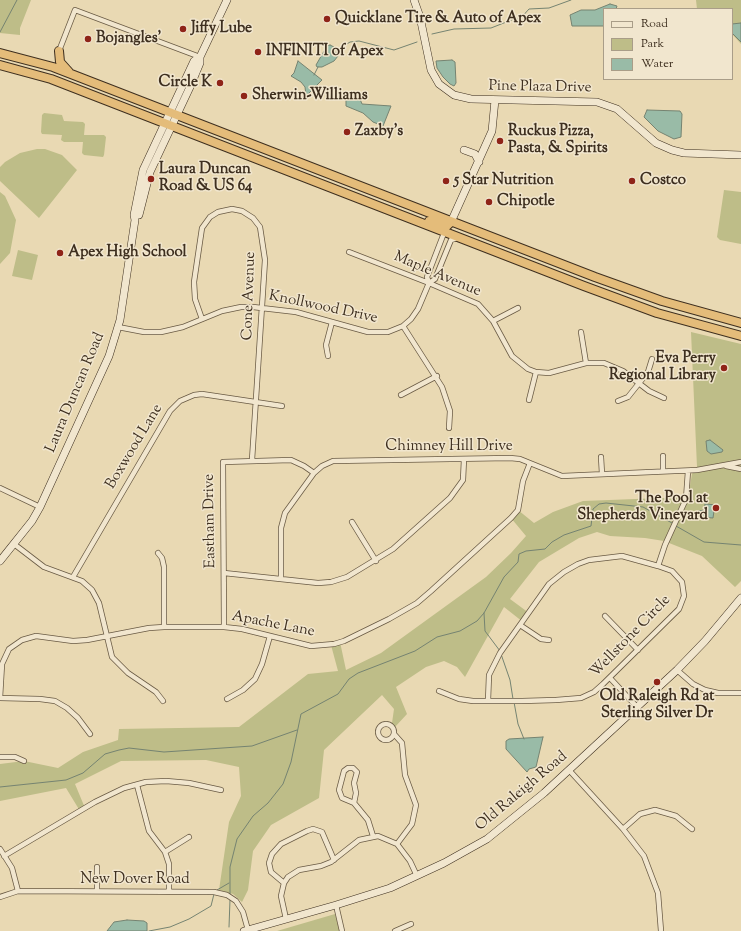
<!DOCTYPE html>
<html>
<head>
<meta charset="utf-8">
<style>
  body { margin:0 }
  #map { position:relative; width:741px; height:931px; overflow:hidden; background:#e9d9b3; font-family:"Sorts Mill Goudy",serif }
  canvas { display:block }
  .legend { position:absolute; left:603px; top:8px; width:130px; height:72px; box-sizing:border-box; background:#f1e6ce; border:1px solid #a99d88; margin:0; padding:5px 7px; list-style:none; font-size:12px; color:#3e2f1f }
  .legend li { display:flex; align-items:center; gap:8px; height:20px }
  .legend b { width:20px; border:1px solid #a99d88 }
</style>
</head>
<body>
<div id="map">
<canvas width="741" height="931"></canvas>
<ul class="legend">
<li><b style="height:5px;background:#f1e6ce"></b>Road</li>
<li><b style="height:11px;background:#bebd88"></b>Park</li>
<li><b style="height:11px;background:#99bba7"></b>Water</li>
</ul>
</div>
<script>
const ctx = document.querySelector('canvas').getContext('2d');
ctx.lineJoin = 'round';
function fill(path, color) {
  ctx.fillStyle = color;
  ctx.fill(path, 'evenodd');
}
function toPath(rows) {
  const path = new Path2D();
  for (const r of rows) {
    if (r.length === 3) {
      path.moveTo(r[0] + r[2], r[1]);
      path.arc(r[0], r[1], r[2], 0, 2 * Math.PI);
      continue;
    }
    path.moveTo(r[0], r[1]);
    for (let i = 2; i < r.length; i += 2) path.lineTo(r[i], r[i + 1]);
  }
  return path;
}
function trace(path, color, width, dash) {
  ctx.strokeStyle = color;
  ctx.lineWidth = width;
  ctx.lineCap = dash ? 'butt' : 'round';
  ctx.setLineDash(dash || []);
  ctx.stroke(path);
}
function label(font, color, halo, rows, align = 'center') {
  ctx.font = font + ' "Sorts Mill Goudy",serif';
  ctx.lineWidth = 3;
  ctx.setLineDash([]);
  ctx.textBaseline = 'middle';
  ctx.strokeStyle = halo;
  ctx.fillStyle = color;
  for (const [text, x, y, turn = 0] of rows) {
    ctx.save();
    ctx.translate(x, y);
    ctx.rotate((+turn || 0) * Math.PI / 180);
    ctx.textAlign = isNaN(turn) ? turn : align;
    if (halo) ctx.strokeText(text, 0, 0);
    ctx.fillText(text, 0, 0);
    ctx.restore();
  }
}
fill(toPath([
  [0,0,31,0,20,28,20,35,0,33],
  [696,0,741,0,741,44,732,34,732,9,697,9],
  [44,113,62,115,64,121,83,122,85,124,84,135,104,135,106,137,104,155,103,157,84,155,82,153,83,142,64,142,61,140,62,135,42,134,41,132,42,115],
  [37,149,45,149,62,155,77,170,39,218,0,181,0,167,5,162,20,153],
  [724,190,741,192,741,244,720,240,717,237],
  [0,192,5,196,16,220,10,253,0,264],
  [18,250,38,255,32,280,12,276],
  [691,332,741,344,741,581,735,587,702,556,664,541,645,538,610,536,597,532,579,538,539,562,510,599,529,613,523,622,504,607,465,677,457,667,444,661,426,667,396,687,407,714,395,727,392,723,394,709,382,695,324,750,319,798,271,825,253,851,248,890,242,902,233,894,219,890,229,822,241,796,239,767,206,760,121,761,75,784,85,808,80,811,66,788,0,801,0,764,24,761,58,768,83,752,118,740,119,729,239,727,308,674,338,671,331,645,340,642,346,670,381,653,486,577,511,553,526,536,511,518,518,510,534,523,553,512,583,501,688,497,692,474,697,467],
  [335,914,340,931,277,931]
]), '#bebd88');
const water = toPath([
  [610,4,617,6,616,9,604,9,604,26,572,26,570,15,581,10,595,10,610,4],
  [741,23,741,42,732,33,732,24,741,23],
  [330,45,334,47,334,52,337,53,338,56,334,61,322,67,317,67,316,65,327,46,330,45],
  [452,60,455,62,456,83,454,86,450,84,443,77,437,68,436,61,452,60],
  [298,61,322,80,306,96,305,87,301,82,291,76,294,73,298,61],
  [360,99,362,104,391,106,383,126,373,122,363,113,346,106,346,100,360,99],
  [647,110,680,111,682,114,681,137,674,139,658,131,644,117,647,110],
  [710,440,723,450,722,452,711,454,707,451,706,441,710,440],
  [705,504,718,505,719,509,714,511,713,518,699,517,698,511,705,510,705,504],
  [543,737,536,767,529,769,527,772,506,749,506,741,509,739,543,737],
  [127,920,144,921,147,923,147,931,107,931,114,922,127,920]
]);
fill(water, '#99bba7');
trace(water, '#758371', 1);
trace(toPath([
  [0,32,17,0],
  [432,34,454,29,491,28,514,19,520,19,529,9,549,8,571,0],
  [336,51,350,42,359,41,394,50,417,42],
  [314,75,318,67],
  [676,526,704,542,741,545],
  [484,613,485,631,500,651],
  [501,654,510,680,513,699],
  [514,702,518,724,524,739],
  [0,787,66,780,83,773,105,754,119,750,129,748,164,752,252,746,297,730],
  [217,890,229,883],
  [230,894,230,867,237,839,253,816,268,803,283,784,291,762,301,714,338,694,349,679,358,673,415,651,437,637,460,631,477,621,484,613,504,577,518,562,519,554,526,551,545,549,552,542,564,535,591,526,593,509,599,504,606,503,643,507,672,523],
  [229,927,230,900],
  [149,931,170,927,189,919,211,906,214,894]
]), '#758371', 1);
const street = toPath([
  [59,51,75,10,200,57],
  [349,252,429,283,478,304,493,321,512,356,528,369,536,372,549,373,586,363,604,363,623,371,649,391,664,398],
  [429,283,435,279,451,240,457,238],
  [202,319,195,299,194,282,202,228,210,217,218,212,232,209,242,211,253,218,260,227,265,260,252,460],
  [493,321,518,308],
  [403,326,442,387,450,411,449,428],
  [118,327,144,332,161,332,183,327,222,311,241,307,253,307,296,312,368,332,388,332,403,326,411,319,418,309,429,283,427,277,444,233],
  [581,332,586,363],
  [328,356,326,345,332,322],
  [401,395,437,376],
  [529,400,536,372],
  [618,401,628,397,648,372,652,359],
  [663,456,663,471],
  [601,457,602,474],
  [726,466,741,469],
  [0,488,40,507],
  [352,522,376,561],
  [14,544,44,567,82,581,92,590,99,603,112,657,128,673,156,692,163,701],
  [158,553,162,558,164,567,164,627],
  [658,566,665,545,686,499,688,471],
  [224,573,318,583,331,582,347,577,393,549,450,498,463,480,464,459],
  [73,577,170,411,180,401,194,395,202,394,282,406],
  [281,579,281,528,285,513,314,473,322,466,333,461,510,458,520,459,562,476,697,470,741,462],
  [605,616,638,650],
  [520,625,541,639,549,640],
  [224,627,223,462,291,460,304,466,314,473],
  [677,670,693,684,705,690,718,693,741,693],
  [610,678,637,707],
  [439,691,459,699,473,701,522,701,556,700,581,698,594,692,603,684,679,609,684,596,682,582,672,571,658,566,622,556,589,560,578,564,564,572,549,584,500,653,489,675,488,701],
  [227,699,243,690,255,679,262,664,270,636],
  [386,732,8],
  [90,734,78,718,67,708,55,701,40,699,0,698,2,664,9,649,22,640,36,636,73,641,87,640,149,628,164,627,224,627,242,629,311,646,334,644,344,641,389,619,417,603,431,591,511,518,518,510,523,481,530,463],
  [394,734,402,743,405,775,416,805,412,824,397,844],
  [0,757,15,757,24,761],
  [569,770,623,829,644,856,658,893,661,931],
  [137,785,149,831,165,852,169,864,169,892],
  [354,803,342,798,339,790,344,771,348,768,353,768,357,772,354,783,356,793,354,803,368,820,373,836],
  [623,829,640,814,655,810,676,816,692,829],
  [0,849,12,868,18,891],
  [165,852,189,837],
  [4,856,95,802,124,788,146,782,166,781,189,783,221,790],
  [284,883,271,872,269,863,272,854,281,844,307,831,313,829,322,832,334,860],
  [97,891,97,867],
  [0,897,18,891,214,892,227,895,236,901,243,912,248,930],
  [336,905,342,931],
  [286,919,281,896,284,883,288,877,299,870,321,866,331,862,359,840,378,836,397,844,410,861,417,876],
  [395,931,411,924]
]);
const secondary = toPath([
  [414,0,420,17,431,70,439,84,454,95,471,99,597,102,617,109,656,143,672,150,684,153,741,155],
  [464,150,475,154,479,162],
  [139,215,150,172,190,87,200,63,200,57,227,0],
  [451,222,492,131,495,100],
  [0,561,32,521,40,507,109,356,120,320,135,220,134,215,143,170,194,61,200,57],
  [244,931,336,905,390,888,444,863,487,839,544,793,677,670,705,641,741,598]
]);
const highway = toPath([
  [59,51,60,62,69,72],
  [0,53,53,67,595,277,662,301,741,323],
  [0,65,51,79,584,286,657,313,741,336],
  [429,221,447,226,451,222]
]);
trace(street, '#695a44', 6);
trace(secondary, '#3e2f1f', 8);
trace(highway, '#3e2f1f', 10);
trace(street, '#f1e6ce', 4.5);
trace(secondary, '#f1e6ce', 7);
trace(highway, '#e4bc7a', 8);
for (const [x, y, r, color] of [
  [327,19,4,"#8f2418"],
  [183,29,4,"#8f2418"],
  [88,39,4,"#8f2418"],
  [258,52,4,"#8f2418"],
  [220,83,4,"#8f2418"],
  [244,96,4,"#8f2418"],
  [347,132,4,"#8f2418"],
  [500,141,4,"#8f2418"],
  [151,179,4,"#8f2418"],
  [446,181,4,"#8f2418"],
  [632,181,4,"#8f2418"],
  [489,202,4,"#8f2418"],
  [60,253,4,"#8f2418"],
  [724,368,4,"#8f2418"],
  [716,508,4,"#8f2418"],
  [657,682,4,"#8f2418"]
]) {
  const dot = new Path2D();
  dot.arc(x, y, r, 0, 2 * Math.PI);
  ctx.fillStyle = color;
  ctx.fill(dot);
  trace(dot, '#f1e6ce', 1.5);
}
label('bold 15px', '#3e2f1f', '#f1e6ce', [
  ["Quicklane Tire & Auto of Apex",335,19],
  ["Jiffy Lube",191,29],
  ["Bojangles'",96,39],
  ["INFINITI of Apex",266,52],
  ["Circle K",212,83,"right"],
  ["Sherwin-Williams",252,96],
  ["Zaxby's",355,132],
  ["Ruckus Pizza,",508,132],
  ["Pasta, & Spirits",508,149],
  ["Laura Duncan",159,170],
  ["Road & US 64",159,187],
  ["5 Star Nutrition",454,181],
  ["Costco",640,181],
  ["Chipotle",497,202],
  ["Apex High School",68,253],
  ["Eva Perry",716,359,"right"],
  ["Regional Library",716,376,"right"],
  ["The Pool at",708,499,"right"],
  ["Shepherds Vineyard",708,516,"right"],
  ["Old Raleigh Rd at",657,697,"center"],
  ["Sterling Silver Dr",657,714,"center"]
], 'left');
label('15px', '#3e2f1f', '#f1e6ce', [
  ["Pine Plaza Drive",540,88,1],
  ["Maple Avenue",437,275,23],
  ["Cone Avenue",250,296,-88],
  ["Knollwood Drive",323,308,12],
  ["Laura Duncan Road",76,393,-67],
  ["Boxwood Lane",135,447,-59],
  ["Chimney Hill Drive",449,447],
  ["Eastham Drive",211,521,-91],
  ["Apache Lane",273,625,11],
  ["Wellstone Circle",631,637,-46],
  ["Old Raleigh Road",522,792,-40],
  ["New Dover Road",135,880]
]);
</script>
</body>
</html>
